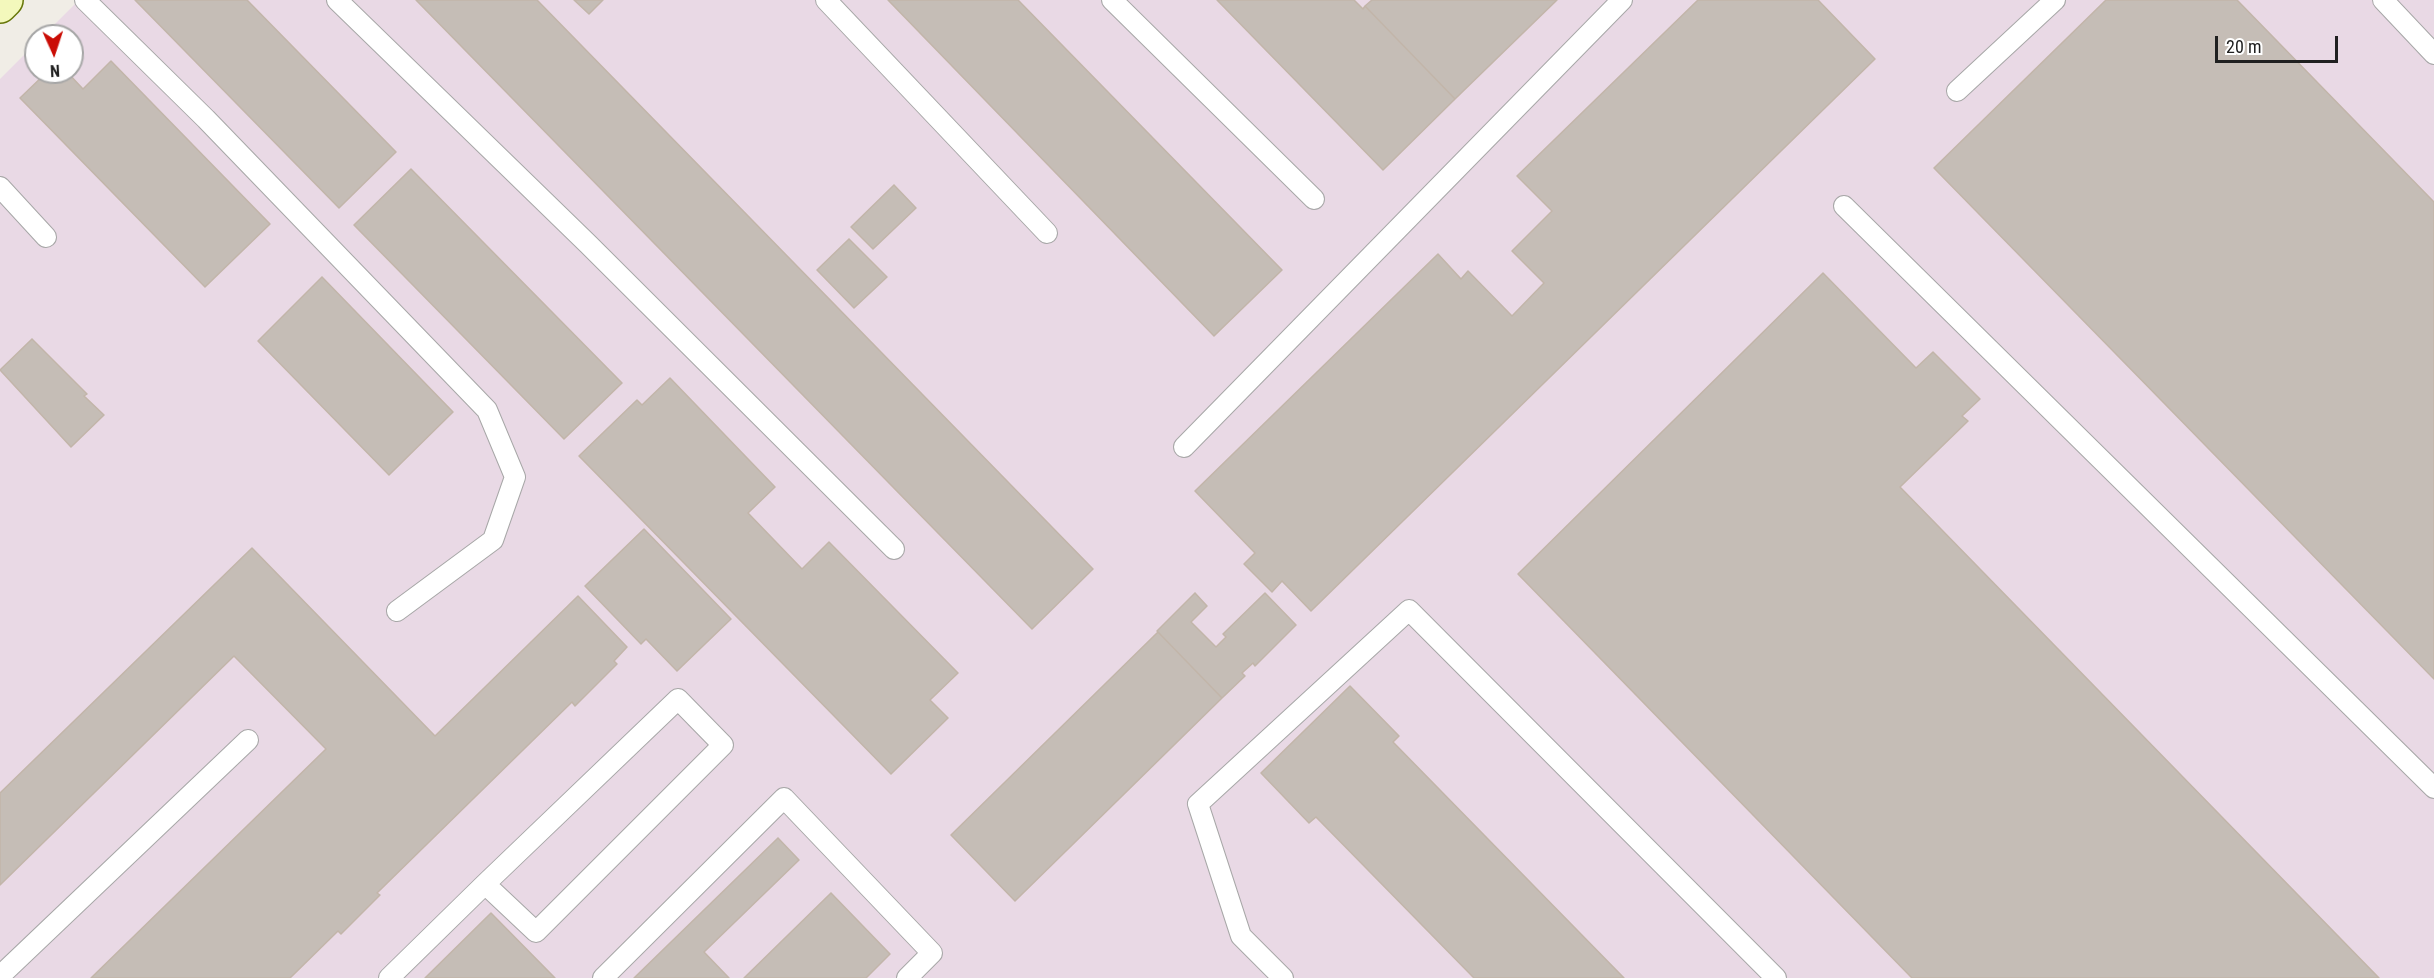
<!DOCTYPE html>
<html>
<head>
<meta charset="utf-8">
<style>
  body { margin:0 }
  #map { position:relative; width:2434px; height:978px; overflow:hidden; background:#f0ede6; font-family:"Roboto Condensed",sans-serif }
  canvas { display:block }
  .north { position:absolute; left:24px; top:24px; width:60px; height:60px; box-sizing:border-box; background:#fff; border:2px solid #a6a6a6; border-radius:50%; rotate:177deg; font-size:16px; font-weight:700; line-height:24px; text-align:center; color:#202020 }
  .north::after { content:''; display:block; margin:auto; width:21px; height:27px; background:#ca0c05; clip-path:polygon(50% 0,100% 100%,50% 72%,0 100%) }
  .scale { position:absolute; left:2215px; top:36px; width:123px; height:27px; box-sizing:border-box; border:3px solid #202020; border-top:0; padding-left:8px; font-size:18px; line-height:21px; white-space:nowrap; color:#202020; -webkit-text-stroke:4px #fff; paint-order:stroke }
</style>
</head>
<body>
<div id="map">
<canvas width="2434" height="978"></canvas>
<div class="north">N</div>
<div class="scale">20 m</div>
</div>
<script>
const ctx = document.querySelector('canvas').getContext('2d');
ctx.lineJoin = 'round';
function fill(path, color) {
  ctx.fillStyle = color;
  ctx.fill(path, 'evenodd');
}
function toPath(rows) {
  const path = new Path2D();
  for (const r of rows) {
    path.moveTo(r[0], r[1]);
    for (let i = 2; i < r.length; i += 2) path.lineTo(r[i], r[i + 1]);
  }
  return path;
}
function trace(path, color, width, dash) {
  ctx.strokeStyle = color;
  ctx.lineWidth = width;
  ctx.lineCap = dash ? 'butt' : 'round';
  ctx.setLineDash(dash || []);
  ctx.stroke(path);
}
fill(toPath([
  [79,0,2434,0,2434,978,0,978,0,79,36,43,36,72,72,72,72,36,43,36]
]), '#e9d9e5');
const building = toPath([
  [135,0,247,0,396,152,339,208,135,0],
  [416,0,537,0,1093,569,1032,629,416,0],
  [574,0,603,0,589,14,574,0],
  [888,0,1018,0,1282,270,1214,336,888,0],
  [1217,0,1354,0,1363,9,1365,6,1455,99,1383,170,1217,0],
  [1372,0,1557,0,1455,99,1365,6,1372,0],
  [1698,0,1818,0,1875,59,1311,611,1282,581,1272,592,1244,564,1255,553,1195,491,1438,254,1461,279,1468,271,1512,316,1544,283,1512,251,1552,211,1517,176,1698,0],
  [2106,0,2237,0,2434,202,2434,679,1934,168,2106,0],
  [111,61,270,224,205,287,20,98,47,72,67,72,83,89,111,61],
  [411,169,622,383,564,439,354,225,411,169],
  [894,185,916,208,873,249,851,227,894,185],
  [849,239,887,277,854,308,817,270,849,239],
  [1823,273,1916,368,1933,352,1980,399,1962,416,1968,421,1900,487,2379,978,1912,978,1518,574,1823,273],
  [322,277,453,412,389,475,258,341,322,277],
  [32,339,87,394,84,396,104,415,71,447,0,370,32,339],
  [670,378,775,487,748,513,802,569,829,542,958,673,930,700,948,718,891,774,579,456,637,400,642,405,670,378],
  [644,529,731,619,677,671,646,639,641,644,585,586,644,529],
  [252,548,435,736,578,596,627,647,614,661,617,664,575,706,572,702,377,893,380,895,341,934,338,931,290,978,91,978,326,749,234,656,0,885,0,793,252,548],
  [1195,593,1207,606,1191,622,1216,647,1226,637,1223,634,1265,593,1296,625,1255,666,1253,663,1242,673,1245,676,1222,698,1157,631,1195,593],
  [1158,632,1222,698,1015,901,951,835,1158,632],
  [1350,686,1399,736,1393,742,1624,978,1474,978,1316,817,1309,823,1261,773,1350,686],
  [778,838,799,860,704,952,729,978,634,978,778,838],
  [831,893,890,954,866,978,744,978,831,893],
  [491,913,555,978,425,978,491,913]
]);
fill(building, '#c5bdb6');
trace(building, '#c2b5a9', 1.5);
const lane = toPath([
  [85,0,206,119,487,410,515,477,493,540,397,611],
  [337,0,588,244,894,549],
  [826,0,1047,233],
  [1112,0,1314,199],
  [2383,0,2434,54],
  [1957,91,2055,0],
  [0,187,46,237],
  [1844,206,2434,788],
  [1184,447,1622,0],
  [0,976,248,740],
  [389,978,485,884,678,699,723,745,536,932,485,884],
  [603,978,784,798,932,953,907,978],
  [1283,978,1241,936,1198,804,1409,610,1776,978]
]);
const secondary = toPath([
  [0,6,6,0]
]);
trace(lane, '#a7a7a7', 22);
trace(secondary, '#667608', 36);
trace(lane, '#fff', 20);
trace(secondary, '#f3f8bc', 33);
</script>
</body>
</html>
